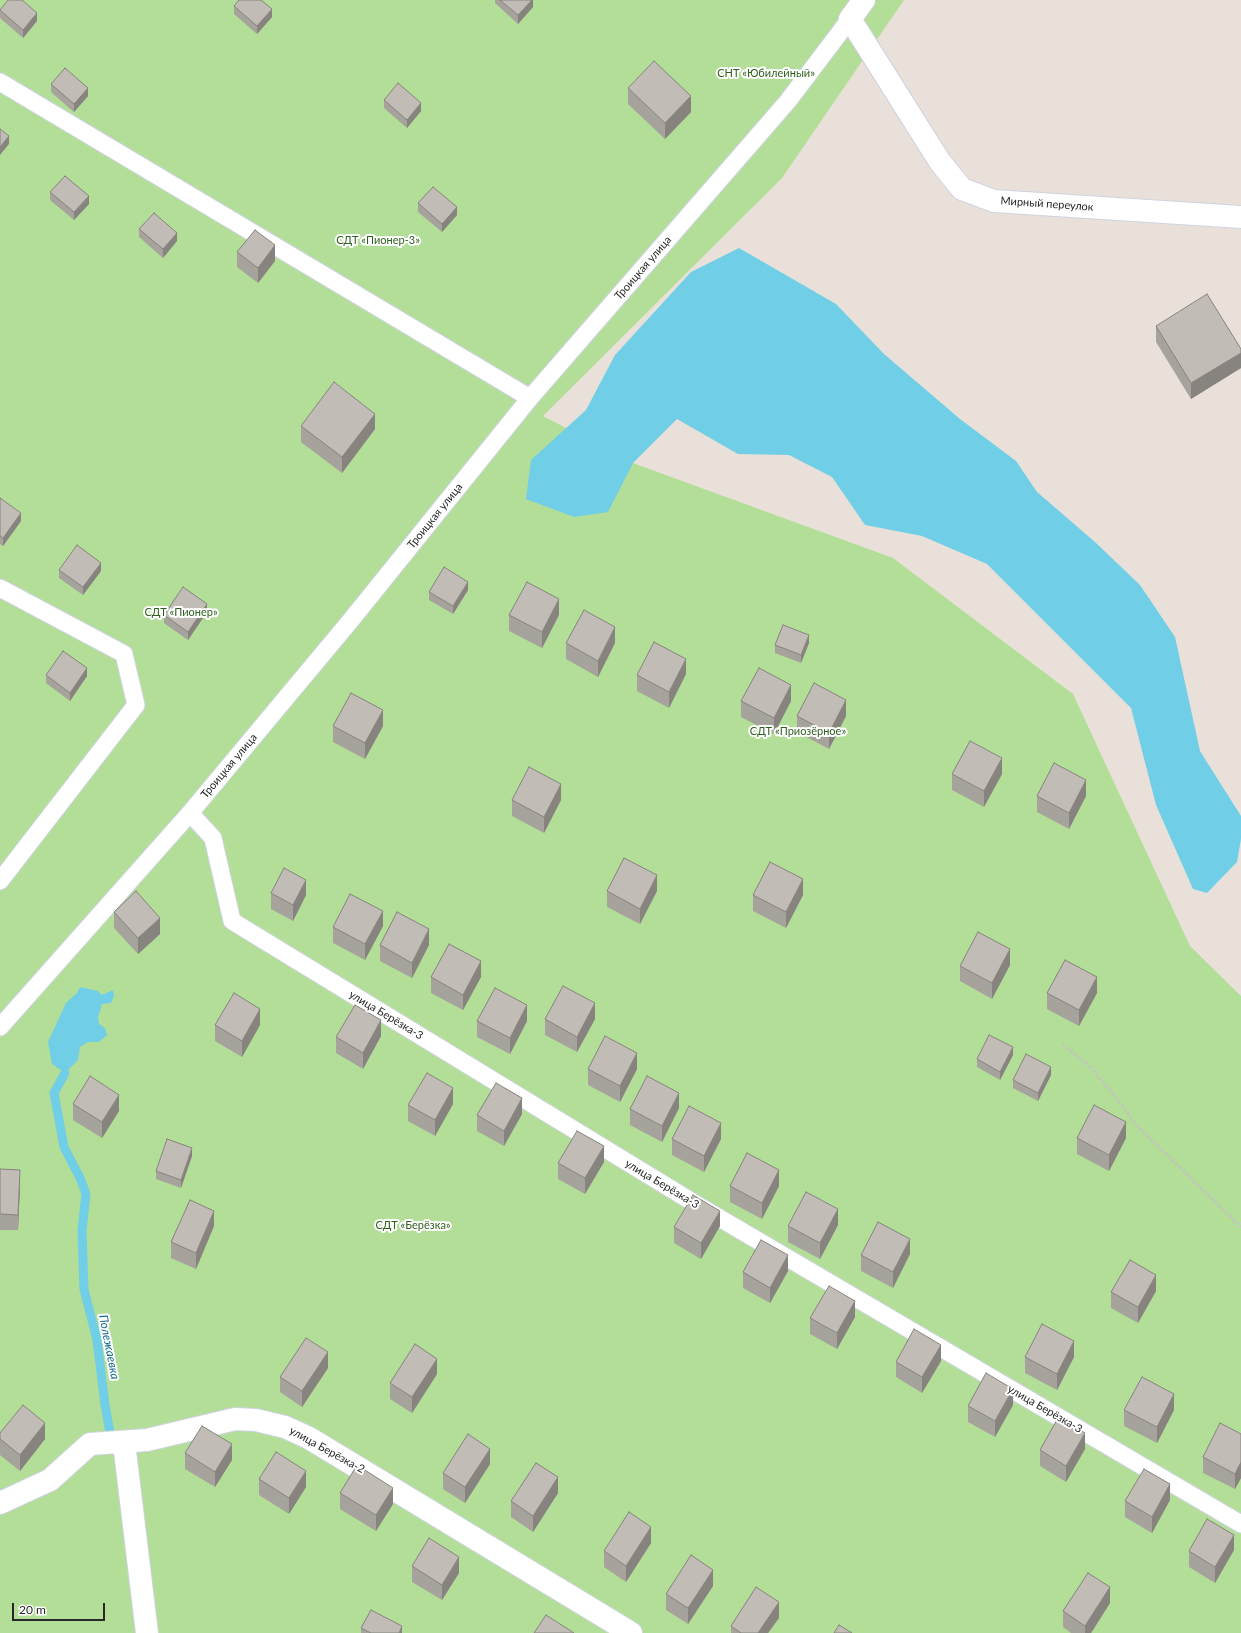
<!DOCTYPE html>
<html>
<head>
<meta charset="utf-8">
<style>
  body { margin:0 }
  #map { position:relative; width:1241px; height:1633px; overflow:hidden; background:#e9e1d9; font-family:Lato,sans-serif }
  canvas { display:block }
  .scale { position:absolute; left:12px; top:1603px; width:93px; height:18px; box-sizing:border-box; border:2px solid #272727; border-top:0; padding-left:5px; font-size:12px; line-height:14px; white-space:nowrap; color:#272727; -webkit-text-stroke:3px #fff; paint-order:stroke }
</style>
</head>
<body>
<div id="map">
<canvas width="1241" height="1633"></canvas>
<div class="scale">20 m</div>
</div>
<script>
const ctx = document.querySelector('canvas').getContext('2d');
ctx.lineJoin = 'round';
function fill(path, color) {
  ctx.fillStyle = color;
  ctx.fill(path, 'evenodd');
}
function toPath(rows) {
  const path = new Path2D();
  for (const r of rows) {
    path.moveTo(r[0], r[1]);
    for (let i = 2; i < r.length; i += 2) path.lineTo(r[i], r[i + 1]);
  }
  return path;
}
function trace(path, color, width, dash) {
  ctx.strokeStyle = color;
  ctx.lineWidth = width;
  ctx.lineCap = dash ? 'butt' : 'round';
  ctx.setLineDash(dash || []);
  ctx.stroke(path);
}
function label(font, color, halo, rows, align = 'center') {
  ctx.font = font + ' Lato,sans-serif';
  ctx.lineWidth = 4;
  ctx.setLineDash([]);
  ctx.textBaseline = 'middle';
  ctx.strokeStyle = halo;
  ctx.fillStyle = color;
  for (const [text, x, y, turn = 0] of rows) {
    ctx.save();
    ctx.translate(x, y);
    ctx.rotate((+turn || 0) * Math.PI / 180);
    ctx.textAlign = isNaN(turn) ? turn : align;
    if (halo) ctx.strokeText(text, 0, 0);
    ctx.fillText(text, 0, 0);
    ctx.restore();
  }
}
fill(toPath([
  [0,0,904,0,782,178,543,416,633,463,893,558,1073,694,1190,946,1241,996,1241,1633,0,1633]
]), '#b3de98');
fill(toPath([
  [739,248,836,304,884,354,960,419,1016,461,1037,492,1095,542,1140,585,1175,637,1200,751,1241,816,1241,839,1237,862,1207,893,1193,889,1156,805,1131,708,987,564,922,536,865,525,832,477,789,455,738,454,677,419,633,463,608,512,574,517,526,499,531,460,586,410,615,355,691,272],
  [80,987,98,991,102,995,113,990,114,996,111,1003,102,1004,98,1017,99,1024,105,1028,107,1035,99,1042,88,1042,80,1047,78,1060,65,1073,52,1064,48,1042,66,1003,77,993]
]), '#70cee7');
trace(toPath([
  [65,1073,54,1093,64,1147,80,1178,86,1194,82,1231,84,1289,97,1340,105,1405,112,1444]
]), '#70cee7', 9);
const lane = toPath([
  [0,82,530,398],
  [0,588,124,654,136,705,0,881],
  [190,813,213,838,232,921,699,1206,1241,1524],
  [0,1027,190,813,351,620,530,398,788,101,850,19]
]);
const street = toPath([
  [864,0,850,19,940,162,962,189,994,201,1241,217],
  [124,1443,147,1633],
  [0,1503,50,1480,90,1444,147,1440,235,1419,256,1420,285,1427,309,1438,631,1633]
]);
trace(lane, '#cfd3e0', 19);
trace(street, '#cfd3e0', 24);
trace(toPath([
  [1062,1044,1087,1064,1115,1096,1136,1125,1241,1227]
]), '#c3c3c3', 2.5, [3, 2]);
trace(lane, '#fff', 17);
trace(street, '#fff', 22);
fill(toPath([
  [495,0,533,0,533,7,518,24,495,3],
  [234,6,272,17,257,34,234,14],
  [0,9,37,21,23,38,0,18],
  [51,84,88,96,74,112,51,92],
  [628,88,691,112,665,139,628,104],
  [384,100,421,111,407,128,384,108],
  [50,192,89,204,74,220,50,200],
  [418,203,457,215,442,232,418,212],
  [139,229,177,241,163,258,139,237],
  [237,252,275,261,258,283,237,267],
  [1156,326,1241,349,1241,368,1191,399,1156,342],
  [301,426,375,429,342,473,301,442],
  [0,498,21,521,3,546,0,544],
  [59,570,101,571,83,595,59,578],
  [468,590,453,614,429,600,429,592],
  [207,612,188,640,164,623,164,615],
  [509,615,559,615,542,648,509,631],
  [566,643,615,643,598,677,566,659],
  [809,643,801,663,775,653,775,645],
  [686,674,669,708,637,691,637,675],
  [46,675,87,676,70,701,46,683],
  [741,701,791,701,774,734,741,717],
  [797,716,846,716,829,749,797,732],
  [333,726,383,726,365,759,333,742],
  [952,774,1002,774,984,807,952,790],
  [1037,796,1086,796,1069,829,1037,812],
  [512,800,561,800,544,833,512,816],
  [607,891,657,891,640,924,607,907],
  [271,893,306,895,293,921,271,909],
  [753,895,803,895,786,928,753,911],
  [114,912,160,934,138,954,114,928],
  [383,926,365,960,333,943,333,927],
  [380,945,429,945,412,978,380,961],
  [1010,965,992,999,960,981,960,966],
  [431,977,481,977,463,1010,431,993],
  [1047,993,1097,993,1079,1026,1047,1009],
  [545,1019,595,1019,577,1052,545,1035],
  [477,1021,527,1021,510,1054,477,1037],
  [215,1025,260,1025,242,1057,215,1041],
  [381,1036,363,1069,336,1053,336,1037],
  [1013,1055,1000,1080,977,1067,977,1059],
  [588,1069,637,1069,620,1102,588,1085],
  [1051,1075,1038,1101,1013,1088,1013,1080],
  [73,1104,119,1111,102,1138,73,1120],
  [453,1104,435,1136,408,1121,408,1105],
  [679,1108,662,1142,630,1125,630,1109],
  [522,1114,504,1146,477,1131,477,1115],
  [1077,1138,1126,1138,1109,1171,1077,1154],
  [672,1139,721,1139,704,1172,672,1155],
  [192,1156,181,1188,156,1179,156,1171],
  [604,1162,585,1194,558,1179,558,1163],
  [0,1169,20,1186,18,1230,0,1230],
  [730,1186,779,1186,762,1219,730,1202],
  [838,1225,820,1259,788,1242,788,1226],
  [214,1226,196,1269,171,1258,171,1242],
  [720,1226,701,1259,674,1243,674,1227],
  [910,1254,893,1288,861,1271,861,1255],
  [788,1271,770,1303,743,1288,743,1272],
  [1156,1291,1138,1323,1111,1308,1111,1292],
  [855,1317,837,1349,810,1334,810,1318],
  [1025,1357,1074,1357,1057,1390,1025,1373],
  [941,1361,922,1393,896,1377,896,1362],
  [328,1368,302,1407,280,1392,280,1377],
  [437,1374,412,1413,390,1399,390,1383],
  [1013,1405,995,1437,968,1422,968,1406],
  [1124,1410,1174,1410,1157,1443,1124,1426],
  [0,1433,45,1439,20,1471,0,1455],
  [1241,1434,1241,1478,1235,1489,1203,1473,1203,1457],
  [1085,1449,1066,1482,1040,1466,1040,1450],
  [185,1453,232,1460,215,1487,185,1469],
  [490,1464,465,1503,443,1489,443,1473],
  [259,1479,306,1487,289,1514,259,1495],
  [340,1493,393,1504,376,1531,340,1509],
  [558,1493,533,1532,511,1517,511,1501],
  [1170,1500,1152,1533,1125,1517,1125,1501],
  [651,1543,626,1582,604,1567,604,1551],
  [1234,1550,1215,1583,1189,1567,1189,1551],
  [412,1566,459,1573,442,1600,412,1582],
  [713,1586,688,1624,666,1610,666,1594],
  [1110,1603,1091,1633,1071,1633,1063,1627,1063,1611],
  [779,1618,768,1633,731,1633,731,1626],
  [361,1628,402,1633,361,1633]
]), '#a6a29c');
fill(toPath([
  [532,0,533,0,533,7,518,24,518,15],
  [272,9,272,17,257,34,257,26],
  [37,13,37,21,23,38,23,30],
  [88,88,88,96,74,112,74,104],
  [691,96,691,112,665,139,665,123],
  [421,103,421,111,407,128,407,120],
  [9,136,9,144,0,155,0,147],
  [89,196,89,204,74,220,74,212],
  [457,207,457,215,442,232,442,224],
  [177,233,177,241,163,258,163,249],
  [275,245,275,261,258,283,258,268],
  [1241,353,1241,368,1191,399,1191,383],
  [375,414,375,429,342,473,342,457],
  [21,513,21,521,3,546,3,538],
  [101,563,101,571,83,595,83,587],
  [468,582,468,590,453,614,453,606],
  [559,599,559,615,542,648,542,632],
  [207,604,207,612,188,640,188,632],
  [615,627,615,643,598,677,598,661],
  [809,635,809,643,801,663,801,655],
  [686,659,686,674,669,708,669,692],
  [87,668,87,676,70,701,70,693],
  [791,685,791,701,774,734,774,718],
  [846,700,846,716,829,749,829,733],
  [383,710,383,726,365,759,365,743],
  [1002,758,1002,774,984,807,984,791],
  [1086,780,1086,796,1069,829,1069,813],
  [561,784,561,800,544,833,544,817],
  [657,875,657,891,640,924,640,909],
  [803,879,803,895,786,928,786,912],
  [306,880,306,895,293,921,293,905],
  [383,911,383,926,365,960,365,944],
  [160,918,160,934,138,954,138,938],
  [429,929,429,945,412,978,412,963],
  [1010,949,1010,965,992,999,992,983],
  [481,961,481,977,463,1010,463,995],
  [1097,977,1097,993,1079,1026,1079,1010],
  [595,1003,595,1019,577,1052,577,1037],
  [527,1005,527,1021,510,1054,510,1038],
  [260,1009,260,1025,242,1057,242,1041],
  [381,1020,381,1036,363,1069,363,1053],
  [1013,1047,1013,1055,1000,1080,1000,1072],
  [637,1053,637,1069,620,1102,620,1086],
  [1051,1067,1051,1075,1038,1101,1038,1093],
  [453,1088,453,1104,435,1136,435,1120],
  [679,1093,679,1108,662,1142,662,1126],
  [119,1095,119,1111,102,1138,102,1122],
  [522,1098,522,1114,504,1146,504,1131],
  [1126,1122,1126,1138,1109,1171,1109,1155],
  [721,1123,721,1139,704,1172,704,1156],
  [604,1146,604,1162,585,1194,585,1178],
  [192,1148,192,1156,181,1188,181,1180],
  [20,1170,20,1186,18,1230,18,1215],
  [779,1170,779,1186,762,1219,762,1203],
  [838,1209,838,1225,820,1259,820,1243],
  [214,1211,214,1226,196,1269,196,1253],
  [720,1211,720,1226,701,1259,701,1243],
  [910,1239,910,1254,893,1288,893,1272],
  [788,1255,788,1271,770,1303,770,1288],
  [1156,1275,1156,1291,1138,1323,1138,1307],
  [855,1301,855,1317,837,1349,837,1333],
  [1074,1341,1074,1357,1057,1390,1057,1374],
  [941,1345,941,1361,922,1393,922,1377],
  [328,1352,328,1368,302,1407,302,1391],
  [437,1359,437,1374,412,1413,412,1397],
  [1013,1389,1013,1405,995,1437,995,1421],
  [1174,1394,1174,1410,1157,1443,1157,1427],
  [45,1423,45,1439,20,1471,20,1455],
  [1085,1433,1085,1449,1066,1482,1066,1466],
  [232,1444,232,1460,215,1487,215,1472],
  [490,1449,490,1464,465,1503,465,1487],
  [1241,1462,1241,1478,1235,1489,1235,1474],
  [306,1471,306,1487,289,1514,289,1498],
  [558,1477,558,1493,533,1532,533,1516],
  [1170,1484,1170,1500,1152,1533,1152,1517],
  [393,1488,393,1504,376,1531,376,1515],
  [651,1527,651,1543,626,1582,626,1566],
  [1234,1535,1234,1550,1215,1583,1215,1567],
  [459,1557,459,1573,442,1600,442,1585],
  [713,1570,713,1586,688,1624,688,1608],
  [1110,1587,1110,1603,1091,1633,1085,1633,1085,1626],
  [779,1602,779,1618,768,1633,758,1633],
  [402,1626,402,1633,399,1633]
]), '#87847f');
const building = toPath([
  [8,0,22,0,37,13,23,30,0,10,8,0],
  [239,0,261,0,272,9,257,26,234,6,239,0],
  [500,0,532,0,518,15,500,0],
  [654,61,691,96,665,123,628,88,654,61],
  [65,68,88,88,74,104,51,84,65,68],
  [398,83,421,103,407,120,384,100,398,83],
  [0,129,9,136,0,147,0,129],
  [65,176,89,196,74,212,50,192,65,176],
  [433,187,457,207,442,224,418,203,433,187],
  [154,213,177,233,163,249,139,229,154,213],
  [255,230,275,245,258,268,237,252,255,230],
  [1207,294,1241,349,1241,353,1191,383,1156,326,1207,294],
  [334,382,375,414,342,457,301,426,334,382],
  [0,498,21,513,3,538,0,536,0,498],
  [77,545,101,563,83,587,59,570,77,545],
  [444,567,468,582,453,606,429,592,444,567],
  [527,582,559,599,542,632,509,615,527,582],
  [183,587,207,604,188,632,164,615,183,587],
  [584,610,615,627,598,661,566,643,584,610],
  [783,625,809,635,801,655,775,645,783,625],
  [654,642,686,659,669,692,637,675,654,642],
  [63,651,87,668,70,693,46,675,63,651],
  [759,668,791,685,774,718,741,701,759,668],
  [814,683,846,700,829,733,797,716,814,683],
  [351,693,383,710,365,743,333,726,351,693],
  [970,741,1002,758,984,791,952,774,970,741],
  [1054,763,1086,780,1069,813,1037,796,1054,763],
  [529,767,561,784,544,817,512,800,529,767],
  [624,858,657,875,640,909,607,891,624,858],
  [770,862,803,879,786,912,753,895,770,862],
  [284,868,306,880,293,905,271,893,284,868],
  [136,891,160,918,138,938,114,912,136,891],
  [350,894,383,911,365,944,333,927,350,894],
  [397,912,429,929,412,963,380,945,397,912],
  [978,932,1010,949,992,983,960,966,978,932],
  [449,944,481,961,463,995,431,977,449,944],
  [1065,960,1097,977,1079,1010,1047,993,1065,960],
  [563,986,595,1003,577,1037,545,1019,563,986],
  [495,988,527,1005,510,1038,477,1021,495,988],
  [234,993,260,1009,242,1041,215,1025,234,993],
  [355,1005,381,1020,363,1053,336,1037,355,1005],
  [989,1035,1013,1047,1000,1072,977,1059,989,1035],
  [605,1036,637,1053,620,1086,588,1069,605,1036],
  [1026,1054,1051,1067,1038,1093,1013,1080,1026,1054],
  [427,1073,453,1088,435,1120,408,1105,427,1073],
  [90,1076,119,1095,102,1122,73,1104,90,1076],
  [647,1076,679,1093,662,1126,630,1109,647,1076],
  [496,1083,522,1098,504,1131,477,1115,496,1083],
  [1094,1105,1126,1122,1109,1155,1077,1138,1094,1105],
  [689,1106,721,1123,704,1156,672,1139,689,1106],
  [577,1131,604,1146,585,1178,558,1163,577,1131],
  [167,1139,192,1148,181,1180,156,1171,167,1139],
  [747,1153,779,1170,762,1203,730,1186,747,1153],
  [0,1169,20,1170,18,1215,0,1214,0,1169],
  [806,1192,838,1209,820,1243,788,1226,806,1192],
  [693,1195,720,1211,701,1243,674,1227,693,1195],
  [190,1200,214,1211,196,1253,171,1242,190,1200],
  [878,1222,910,1239,893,1272,861,1255,878,1222],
  [761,1240,788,1255,770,1288,743,1272,761,1240],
  [1130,1260,1156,1275,1138,1307,1111,1292,1130,1260],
  [829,1286,855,1301,837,1333,810,1318,829,1286],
  [1042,1324,1074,1341,1057,1374,1025,1357,1042,1324],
  [914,1329,941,1345,922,1377,896,1362,914,1329],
  [306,1338,328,1352,302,1391,280,1377,306,1338],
  [415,1344,437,1359,412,1397,390,1383,415,1344],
  [986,1373,1013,1389,995,1421,968,1406,986,1373],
  [1142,1377,1174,1394,1157,1427,1124,1410,1142,1377],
  [23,1405,45,1423,20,1455,0,1439,0,1433,23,1405],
  [1058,1418,1085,1433,1066,1466,1040,1450,1058,1418],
  [1220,1423,1241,1434,1241,1462,1235,1474,1203,1457,1220,1423],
  [202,1426,232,1444,215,1472,185,1453,202,1426],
  [468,1434,490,1449,465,1487,443,1473,468,1434],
  [276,1452,306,1471,289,1498,259,1479,276,1452],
  [536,1463,558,1477,533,1516,511,1501,536,1463],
  [357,1465,393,1488,376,1515,340,1493,357,1465],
  [1144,1469,1170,1484,1152,1517,1125,1501,1144,1469],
  [629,1512,651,1527,626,1566,604,1551,629,1512],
  [1207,1519,1234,1535,1215,1567,1189,1551,1207,1519],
  [429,1538,459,1557,442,1585,412,1566,429,1538],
  [691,1555,713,1570,688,1608,666,1594,691,1555],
  [1088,1573,1110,1587,1085,1626,1063,1611,1088,1573],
  [756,1587,779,1602,758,1633,741,1633,731,1626,756,1587],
  [371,1610,402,1626,399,1633,371,1633,361,1628,371,1610],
  [546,1615,574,1633,534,1633,546,1615],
  [839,1625,852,1633,834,1633,839,1625]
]);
fill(building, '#c1bcb5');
trace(building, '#87847f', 1);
label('11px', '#2e5f1d', '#fff', [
  ["СНТ «Юбилейный»",766,73],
  ["СДТ «Пионер-3»",378,240],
  ["СДТ «Пионер»",181,612],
  ["СДТ «Приозёрное»",798,731],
  ["СДТ «Берёзка»",413,1225]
]);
label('11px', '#272727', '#fff', [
  ["Мирный переулок",1047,204,4],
  ["Троицкая улица",643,268,-49],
  ["Троицкая улица",435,516,-51],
  ["Троицкая улица",229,766,-50],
  ["улица Берёзка-3",386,1015,31],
  ["улица Берёзка-3",662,1184,31],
  ["улица Берёзка-3",1045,1409,30],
  ["улица Берёзка-2",327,1450,29]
]);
label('italic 12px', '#146b8f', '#fff', [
  ["Полежаевка",109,1347,79]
]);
</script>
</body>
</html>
